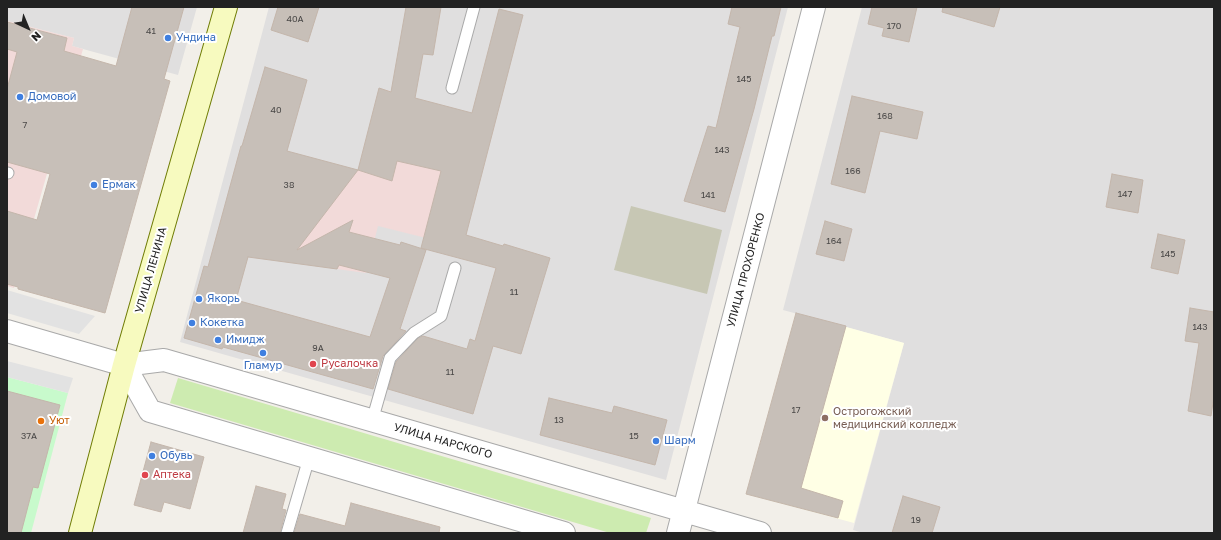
<!DOCTYPE html>
<html>
<head>
<meta charset="utf-8">
<style>
  body { margin:0 }
  #map { position:relative; width:1221px; height:540px; overflow:hidden; background:#f2efe9; font-family:"Golos Text",sans-serif }
  canvas { display:block }
  .frame { position:absolute; inset:0; border:8px solid #222; pointer-events:none }
  .north { position:absolute; left:8px; top:8px; width:40px; height:40px; -webkit-text-stroke:3px #fff; paint-order:stroke; rotate:136deg; font-size:11px; font-weight:700; line-height:16px; text-align:center; color:#222 }
  .north::after { content:''; display:block; margin:auto; width:14px; height:18px; background:#222; clip-path:polygon(50% 0,100% 100%,50% 72%,0 100%) }
</style>
</head>
<body>
<div id="map">
<canvas width="1221" height="540"></canvas>
<div class="frame"></div>
<div class="north">N</div>
</div>
<script>
const ctx = document.querySelector('canvas').getContext('2d');
ctx.lineJoin = 'round';
function fill(path, color) {
  ctx.fillStyle = color;
  ctx.fill(path, 'evenodd');
}
function toPath(rows) {
  const path = new Path2D();
  for (const r of rows) {
    path.moveTo(r[0], r[1]);
    for (let i = 2; i < r.length; i += 2) path.lineTo(r[i], r[i + 1]);
  }
  return path;
}
function trace(path, color, width, dash) {
  ctx.strokeStyle = color;
  ctx.lineWidth = width;
  ctx.lineCap = dash ? 'butt' : 'round';
  ctx.setLineDash(dash || []);
  ctx.stroke(path);
}
function label(font, color, halo, rows, align = 'center') {
  ctx.font = font + ' "Golos Text",sans-serif';
  ctx.lineWidth = 4;
  ctx.setLineDash([]);
  ctx.textBaseline = 'middle';
  ctx.strokeStyle = halo;
  ctx.fillStyle = color;
  for (const [text, x, y, turn = 0] of rows) {
    ctx.save();
    ctx.translate(x, y);
    ctx.rotate((+turn || 0) * Math.PI / 180);
    ctx.textAlign = isNaN(turn) ? turn : align;
    if (halo) ctx.strokeText(text, 0, 0);
    ctx.fillText(text, 0, 0);
    ctx.restore();
  }
}
fill(toPath([
  [7,7,197,7,178,75,72,46,74,38,7,21],
  [269,7,788,7,666,480,180,342],
  [862,7,1214,7,1214,533,863,533,853,530,904,343,783,310]
]), '#e0dfdf');
fill(toPath([
  [7,21,74,38,72,46,83,49,14,288,7,286],
  [379,88,496,120,467,230,442,242,378,226,366,273,212,252,241,146,300,162,358,170]
]), '#f2dad9');
fill(toPath([
  [796,313,904,343,854,523,746,494]
]), '#ffffe5');
fill(toPath([
  [631,206,722,230,707,294,614,270]
]), '#c7c7b4');
fill(toPath([
  [178,378,651,518,646,533,610,533,170,403]
]), '#cdebb0');
fill(toPath([
  [7,377,68,393,31,533,7,533]
]), '#c8facc');
fill(toPath([
  [7,290,95,316,79,334,7,313],
  [7,361,73,378,68,393,7,377]
]), '#e2e2e2');
const building = toPath([
  [132,7,184,7,164,79,170,81,105,313,18,289,18,287,7,284,7,211,37,220,50,174,7,162,7,89,17,52,7,49,7,22,67,38,64,51,116,66,132,7],
  [278,7,319,7,308,42,271,30,278,7],
  [406,7,441,7,433,55,423,54,415,98,472,113,499,9,523,15,466,235,503,246,504,244,550,258,521,354,493,346,473,414,388,389,396,362,418,338,423,336,467,349,470,339,475,341,496,268,421,248,441,171,397,161,392,181,358,170,379,88,391,92,406,7],
  [732,7,781,7,774,36,772,36,754,109,725,212,684,201,708,126,716,128,740,27,728,24,732,7],
  [872,7,917,7,909,42,882,36,884,28,868,24,872,7],
  [943,7,1000,7,994,27,942,12,943,7],
  [265,67,307,80,287,151,358,170,297,250,353,220,349,232,400,245,401,242,426,250,400,329,406,331,383,356,373,389,223,347,222,349,184,338,204,266,208,267,241,146,242,146,265,67],
  [248,257,337,269,339,265,390,278,370,337,236,300,248,257],
  [852,96,923,112,917,139,880,131,865,193,831,184,852,96],
  [1112,174,1143,180,1138,213,1106,207,1112,174],
  [825,221,852,229,844,261,816,254,825,221],
  [1158,234,1185,240,1178,274,1151,268,1158,234],
  [1190,308,1214,312,1214,396,1211,416,1188,411,1199,343,1185,341,1190,308],
  [796,313,846,326,801,488,843,501,838,518,746,494,796,313],
  [7,391,60,405,38,488,33,487,21,533,7,533,7,391],
  [549,398,612,413,614,406,667,420,655,465,540,435,549,398],
  [151,442,204,457,190,509,164,502,161,512,134,505,151,442],
  [256,486,286,494,282,509,286,510,280,533,243,533,256,486],
  [903,496,940,507,932,533,892,533,903,496],
  [351,503,440,527,439,533,294,533,300,514,345,526,351,503]
]);
fill(building, '#c7bfb8');
trace(building, '#c4b6ab', 1);
const lane = toPath([
  [452,88,474,7],
  [7,173,8,173],
  [372,421,390,358,414,333,441,316,455,268],
  [287,533,309,458]
]);
const street = toPath([
  [7,331,124,365,164,360,760,533],
  [124,365,150,411,564,533],
  [678,533,814,7]
]);
const secondary = toPath([
  [80,533,124,365,226,7]
]);
trace(lane, '#a9a9a9', 13);
trace(street, '#a9a9a9', 24);
trace(secondary, '#707d05', 24);
trace(lane, '#fff', 11);
trace(street, '#fff', 22);
trace(secondary, '#f7fabf', 22);
for (const [x, y, r, color] of [
  [168,38,4,"#3f7fe0"],
  [20,97,4,"#3f7fe0"],
  [94,185,4,"#3f7fe0"],
  [199,299,4,"#3f7fe0"],
  [192,323,4,"#3f7fe0"],
  [218,340,4,"#3f7fe0"],
  [263,353,4,"#3f7fe0"],
  [313,364,4,"#e0444e"],
  [825,418,4,"#8d6e63"],
  [41,421,4,"#e8710a"],
  [656,441,4,"#3f7fe0"],
  [152,456,4,"#3f7fe0"],
  [145,475,4,"#e0444e"]
]) {
  const dot = new Path2D();
  dot.arc(x, y, r, 0, 2 * Math.PI);
  ctx.fillStyle = color;
  ctx.fill(dot);
  trace(dot, '#fff', 1.5);
}
label('9px', '#4b4948', null, [
  ["40А",295,19],
  ["170",894,26],
  ["41",151,31],
  ["145",744,79],
  ["40",276,110],
  ["168",885,116],
  ["7",25,125],
  ["143",722,150],
  ["166",853,171],
  ["38",289,185],
  ["147",1125,194],
  ["141",708,195],
  ["164",834,241],
  ["145",1168,254],
  ["11",514,292],
  ["143",1200,327],
  ["9А",318,348],
  ["11",450,372],
  ["17",796,410],
  ["13",559,420],
  ["37А",29,436],
  ["15",634,436],
  ["19",916,520]
]);
label('11px', '#366cbe', '#fff', [
  ["Ундина",176,38],
  ["Домовой",28,97],
  ["Ермак",102,185],
  ["Якорь",207,299],
  ["Кокетка",200,323],
  ["Имидж",226,340],
  ["Гламур",263,366,"center"],
  ["Шарм",664,441],
  ["Обувь",160,456]
], 'left');
label('11px', '#222', '#fff', [
  ["УЛИЦА ЛЕНИНА",151,270,-74],
  ["УЛИЦА ПРОХОРЕНКО",746,270,-75],
  ["УЛИЦА НАРСКОГО",443,441,16]
]);
label('11px', '#be3a42', '#fff', [
  ["Русалочка",321,364],
  ["Аптека",153,475]
], 'left');
label('11px', '#785e54', '#fff', [
  ["Острогожский",833,412],
  ["медицинский колледж",833,425]
], 'left');
label('11px', '#c56008', '#fff', [
  ["Уют",49,421]
], 'left');
</script>
</body>
</html>
